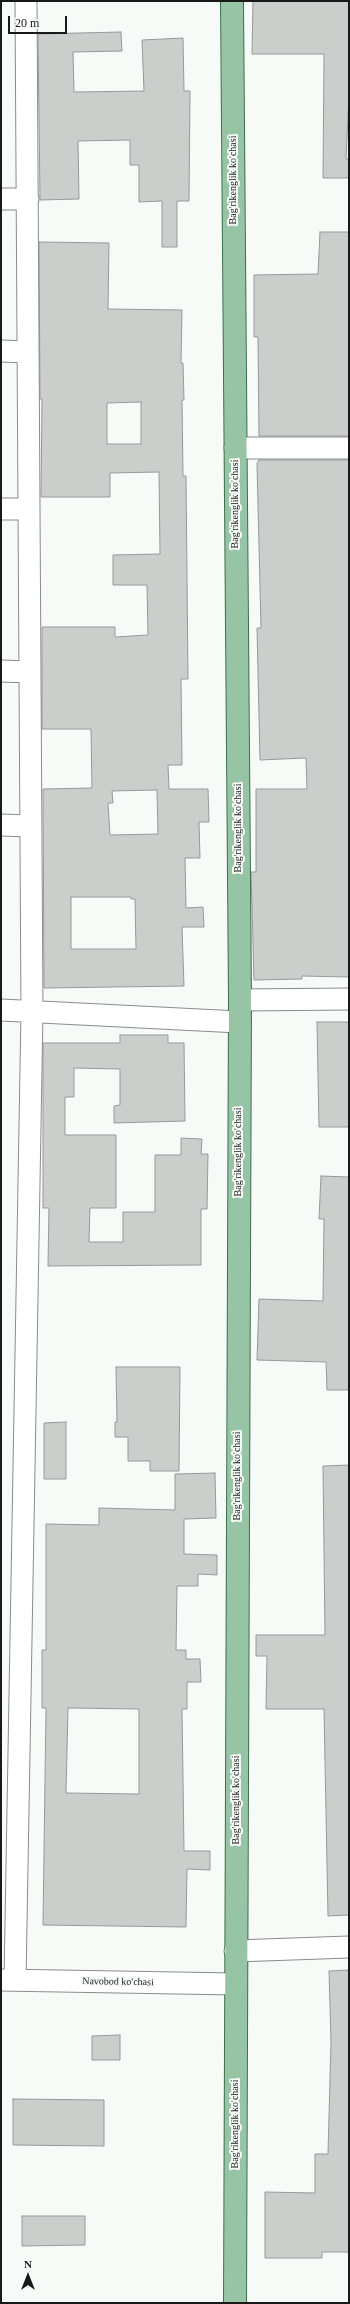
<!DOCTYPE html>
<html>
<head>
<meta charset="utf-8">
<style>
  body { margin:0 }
  #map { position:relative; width:350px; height:2304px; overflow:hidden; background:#f7fbf8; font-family:Georgia,serif }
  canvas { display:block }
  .frame { position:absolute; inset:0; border:2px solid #181918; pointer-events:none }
  .north { position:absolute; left:8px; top:2256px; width:40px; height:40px; -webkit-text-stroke:3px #f7fbf8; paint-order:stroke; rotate:0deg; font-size:11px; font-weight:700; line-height:16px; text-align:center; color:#181918 }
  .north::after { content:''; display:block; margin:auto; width:14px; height:18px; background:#181918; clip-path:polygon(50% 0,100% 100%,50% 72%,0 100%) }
  .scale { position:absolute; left:8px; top:16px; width:59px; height:18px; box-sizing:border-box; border:2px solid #181918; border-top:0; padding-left:5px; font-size:12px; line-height:14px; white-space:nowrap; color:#181918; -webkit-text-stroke:3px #f7fbf8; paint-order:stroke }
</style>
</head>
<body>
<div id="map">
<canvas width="350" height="2304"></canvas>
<div class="frame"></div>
<div class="north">N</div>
<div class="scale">20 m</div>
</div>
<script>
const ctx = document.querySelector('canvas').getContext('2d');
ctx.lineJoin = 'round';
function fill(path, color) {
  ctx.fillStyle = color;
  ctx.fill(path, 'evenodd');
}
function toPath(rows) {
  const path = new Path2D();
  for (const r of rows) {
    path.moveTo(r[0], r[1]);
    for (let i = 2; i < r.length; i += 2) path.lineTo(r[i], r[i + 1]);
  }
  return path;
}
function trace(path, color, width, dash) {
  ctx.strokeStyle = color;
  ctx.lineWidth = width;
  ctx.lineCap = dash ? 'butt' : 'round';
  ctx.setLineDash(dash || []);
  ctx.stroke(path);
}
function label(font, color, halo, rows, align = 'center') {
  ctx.font = font + ' Georgia,serif';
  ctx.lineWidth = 4;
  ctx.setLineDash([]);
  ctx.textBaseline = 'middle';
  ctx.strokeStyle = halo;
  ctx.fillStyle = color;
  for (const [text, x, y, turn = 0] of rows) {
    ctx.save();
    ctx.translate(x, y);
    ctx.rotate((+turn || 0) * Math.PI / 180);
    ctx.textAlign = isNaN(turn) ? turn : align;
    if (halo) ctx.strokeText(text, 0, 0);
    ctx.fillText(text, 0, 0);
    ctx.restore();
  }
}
const building = toPath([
  [253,1,349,1,349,95,346,159,349,159,349,178,323,178,324,54,252,54,253,1],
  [121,32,122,51,73,52,74,92,144,91,142,40,183,38,184,91,190,91,189,201,177,201,177,247,162,247,162,201,139,202,139,165,130,165,130,140,78,141,79,199,40,200,38,34,121,32],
  [320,232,349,232,349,436,259,436,258,337,254,337,254,275,318,274,320,232],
  [39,242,109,243,108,309,182,310,181,363,183,363,184,400,182,400,183,476,186,476,188,679,181,679,182,765,168,765,169,789,208,789,209,822,199,822,200,858,185,858,186,908,203,907,204,927,182,927,184,986,44,988,43,789,92,788,91,729,42,729,42,627,115,627,115,637,148,635,147,585,113,585,113,555,160,554,159,472,110,473,110,497,41,497,42,399,40,399,39,242],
  [141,402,141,444,107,444,107,403,141,402],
  [157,790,158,834,110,835,108,803,113,803,112,791,157,790],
  [71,897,131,897,131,899,135,899,136,949,71,949,71,897],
  [259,460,349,460,349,977,302,976,302,979,254,980,251,872,256,872,256,789,307,789,306,758,260,760,257,628,261,628,257,463,259,460],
  [317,1022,349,1022,349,1127,319,1127,317,1022],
  [120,1035,168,1035,168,1043,184,1043,185,1121,114,1123,114,1106,120,1105,120,1069,74,1068,74,1097,65,1097,65,1135,116,1135,116,1208,90,1208,89,1242,123,1242,123,1212,155,1212,155,1155,181,1155,181,1138,202,1139,201,1154,208,1154,207,1209,201,1209,201,1265,48,1266,49,1208,43,1208,43,1043,120,1043,120,1035],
  [321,1176,349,1177,349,1390,327,1390,326,1362,257,1360,259,1299,323,1301,324,1219,319,1219,321,1176],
  [116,1367,180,1367,179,1471,150,1471,150,1461,128,1461,128,1437,115,1437,115,1422,117,1422,116,1367],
  [66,1422,66,1479,44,1479,44,1423,66,1422],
  [349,1465,349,1915,328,1916,324,1709,266,1709,267,1656,256,1656,256,1635,325,1635,323,1466,349,1465],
  [215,1473,216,1518,184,1519,184,1554,217,1555,217,1575,198,1574,198,1586,177,1586,176,1650,186,1650,186,1659,200,1659,201,1682,187,1682,187,1709,182,1709,184,1851,210,1851,210,1870,187,1869,186,1927,43,1925,46,1708,42,1708,42,1650,46,1650,46,1524,99,1525,99,1508,175,1510,175,1474,215,1473],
  [68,1708,139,1709,139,1794,66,1793,68,1708],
  [349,1970,349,2252,322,2252,322,2258,265,2258,265,2192,315,2193,315,2154,328,2154,331,2042,329,1971,349,1970],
  [120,2035,120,2060,92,2060,92,2036,120,2035],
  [13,2099,104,2100,104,2146,13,2145,13,2099],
  [22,2216,85,2216,85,2245,22,2246,22,2216]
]);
fill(building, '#cbcfcc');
trace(building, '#969997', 1);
const minor = toPath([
  [1,199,28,199],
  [1,351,28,352],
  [235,448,349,448],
  [1,509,29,509],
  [1,671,30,672],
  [1,825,31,826],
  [240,1000,349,999],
  [1,1010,239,1022],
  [235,1951,349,1947],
  [1,1980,235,1984],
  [15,1980,32,1012,26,1]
]);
const major = toPath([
  [232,1,240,1000,235,2303]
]);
trace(minor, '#898d8a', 23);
trace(major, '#3d6f4d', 24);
trace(minor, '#fff', 21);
trace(major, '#97c4a5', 22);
label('10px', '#181918', '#f7fbf8', [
  ["Bag'rikenglik ko'chasi",233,180,-90],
  ["Bag'rikenglik ko'chasi",235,504,-90],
  ["Bag'rikenglik ko'chasi",238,828,-90],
  ["Bag'rikenglik ko'chasi",238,1152,-90],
  ["Bag'rikenglik ko'chasi",237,1476,-90],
  ["Bag'rikenglik ko'chasi",236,1800,-90],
  ["Navobod ko'chasi",118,1982,1],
  ["Bag'rikenglik ko'chasi",235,2124,-90]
]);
</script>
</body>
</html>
